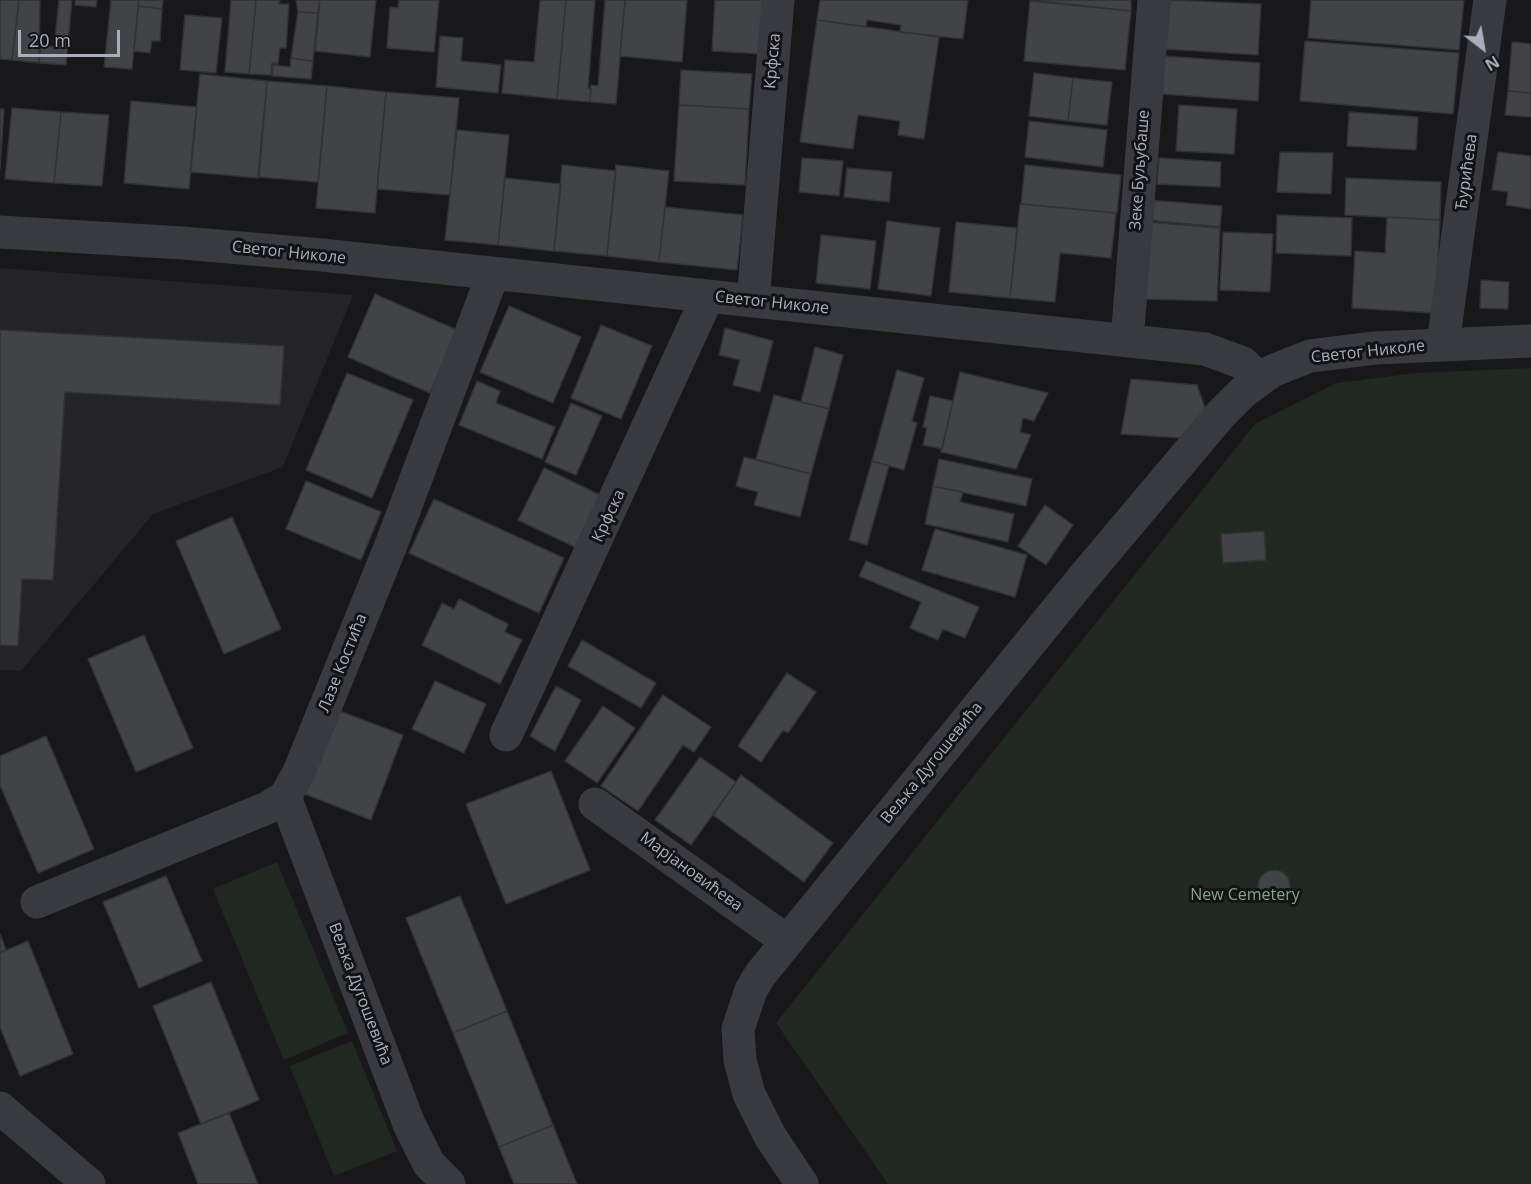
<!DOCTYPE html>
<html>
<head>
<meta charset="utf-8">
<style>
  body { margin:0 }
  #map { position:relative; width:1531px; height:1184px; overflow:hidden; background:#18181a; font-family:"Open Sans",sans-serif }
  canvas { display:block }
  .north { position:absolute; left:1453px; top:18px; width:60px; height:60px; -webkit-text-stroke:4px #131315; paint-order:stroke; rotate:149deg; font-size:16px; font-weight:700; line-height:24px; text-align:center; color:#a9aebb }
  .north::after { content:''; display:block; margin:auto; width:21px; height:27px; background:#a9aebb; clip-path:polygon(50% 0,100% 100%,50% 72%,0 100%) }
  .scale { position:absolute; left:18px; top:30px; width:102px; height:27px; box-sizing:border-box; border:3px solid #a9aebb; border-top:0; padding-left:8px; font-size:18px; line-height:21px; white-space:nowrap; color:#a9aebb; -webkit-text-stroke:4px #131315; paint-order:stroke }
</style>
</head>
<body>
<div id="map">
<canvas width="1531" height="1184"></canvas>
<div class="north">N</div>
<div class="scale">20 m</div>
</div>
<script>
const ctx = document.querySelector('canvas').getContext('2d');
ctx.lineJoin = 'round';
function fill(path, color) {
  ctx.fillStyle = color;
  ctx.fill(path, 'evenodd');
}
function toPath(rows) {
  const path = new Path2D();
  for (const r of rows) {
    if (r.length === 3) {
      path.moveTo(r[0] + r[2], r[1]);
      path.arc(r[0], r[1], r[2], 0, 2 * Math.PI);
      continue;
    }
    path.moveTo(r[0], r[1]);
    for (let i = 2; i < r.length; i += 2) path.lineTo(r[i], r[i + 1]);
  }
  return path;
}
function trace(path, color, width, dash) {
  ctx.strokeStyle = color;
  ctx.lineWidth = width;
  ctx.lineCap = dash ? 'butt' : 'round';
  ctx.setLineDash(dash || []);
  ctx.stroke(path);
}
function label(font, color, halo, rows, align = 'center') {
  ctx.font = font + ' "Open Sans",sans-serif';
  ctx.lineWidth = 6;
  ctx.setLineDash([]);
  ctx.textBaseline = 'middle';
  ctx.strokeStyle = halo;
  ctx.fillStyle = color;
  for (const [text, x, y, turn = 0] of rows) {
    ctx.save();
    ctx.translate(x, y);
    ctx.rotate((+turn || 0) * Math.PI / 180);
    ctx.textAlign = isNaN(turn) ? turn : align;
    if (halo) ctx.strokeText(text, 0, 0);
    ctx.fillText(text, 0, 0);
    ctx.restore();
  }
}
fill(toPath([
  [0,268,353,295,283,467,153,514,21,671,0,670]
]), '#242427');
fill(toPath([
  [1531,368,1531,1184,888,1184,776,1023,1255,424,1337,383,1416,373],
  [277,862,348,1033,284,1060,213,889],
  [352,1041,397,1151,334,1176,290,1066]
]), '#1f2921');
const building = toPath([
  [0,0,19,0,12,60,0,59,0,0],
  [19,0,40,0,39,63,12,60,19,0],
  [59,0,72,0,66,65,39,63,41,45,54,47,59,0],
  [75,0,97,0,96,7,75,5,75,0],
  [111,0,139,0,132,69,104,67,111,0],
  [139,0,163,0,162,9,138,6,139,0],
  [231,0,256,0,249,74,225,72,231,0],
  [256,0,280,0,279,4,289,4,286,48,280,48,278,64,272,63,271,75,249,74,256,0],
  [296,0,320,0,318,13,298,12,296,0],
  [320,0,376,0,370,57,315,51,320,0],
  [399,0,439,0,434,52,387,48,390,7,398,8,399,0],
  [540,0,566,0,557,99,502,93,505,60,534,62,540,0],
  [566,0,595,0,588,88,591,89,590,102,557,99,566,0],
  [605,0,625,0,616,104,590,102,591,85,598,86,605,0],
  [625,0,687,0,682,62,620,56,625,0],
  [715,0,766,0,763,54,712,51,715,0],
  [820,0,968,0,963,39,900,32,901,25,867,20,866,27,817,20,820,0],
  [1030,0,1131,0,1131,11,1030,0],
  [1170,0,1261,4,1258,55,1166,49,1170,0],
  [1311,0,1464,0,1459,50,1308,38,1311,0],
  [1030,1,1131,11,1125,70,1024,61,1030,1],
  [138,6,162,9,160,41,152,41,150,53,134,51,138,6],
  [298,12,318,13,313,61,291,58,298,12],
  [185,15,222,18,216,73,180,70,185,15],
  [817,20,939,37,924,139,898,135,900,121,858,115,853,149,800,142,817,20],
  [440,36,463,38,461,61,501,65,498,93,436,87,440,36],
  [1305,41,1459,53,1453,114,1300,101,1305,41],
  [1512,42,1531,44,1531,93,1508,91,1512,42],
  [1164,56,1260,63,1258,101,1161,94,1164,56],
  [291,58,313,61,311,79,272,76,273,65,290,67,291,58],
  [681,70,752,74,749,109,679,105,681,70],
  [1034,73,1073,78,1068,121,1029,116,1034,73],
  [200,74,267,81,258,178,190,172,200,74],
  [1073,78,1112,82,1107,125,1068,121,1073,78],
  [267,81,327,86,318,182,259,177,267,81],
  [327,86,386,92,375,213,316,208,327,86],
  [1508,91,1531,93,1531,117,1505,115,1508,91],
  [386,92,459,98,450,195,377,189,386,92],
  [131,101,197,107,189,189,124,183,131,101],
  [679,105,749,109,745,185,674,181,679,105],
  [1179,105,1237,109,1234,154,1176,151,1179,105],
  [12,108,61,112,54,183,5,179,12,108],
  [0,109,4,109,0,169,0,109],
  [61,112,109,115,102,186,54,183,61,112],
  [1349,112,1418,117,1416,150,1347,146,1349,112],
  [1029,121,1107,130,1103,167,1025,157,1029,121],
  [457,130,509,135,498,245,445,240,457,130],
  [1280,152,1333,153,1331,194,1277,192,1280,152],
  [1498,152,1531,156,1531,209,1506,205,1508,192,1492,190,1498,152],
  [802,158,843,161,839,196,799,192,802,158],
  [1159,158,1221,162,1220,187,1157,184,1159,158],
  [562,165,616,171,607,256,554,251,562,165],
  [616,165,669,171,659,262,607,256,616,165],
  [1025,165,1121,175,1117,213,1021,204,1025,165],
  [847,168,892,172,889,202,844,197,847,168],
  [505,178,561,184,554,251,498,245,505,178],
  [1346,178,1441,182,1440,220,1345,215,1346,178],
  [1149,200,1222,206,1220,227,1147,220,1149,200],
  [1020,204,1116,213,1111,258,1060,253,1055,302,1010,298,1020,204],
  [665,207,743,215,737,270,659,262,665,207],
  [1277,215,1352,218,1351,256,1276,253,1277,215],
  [1387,217,1440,220,1435,313,1352,308,1355,251,1385,253,1387,217],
  [887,221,940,228,931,296,878,289,887,221],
  [956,222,1017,228,1010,298,949,292,956,222],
  [1147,222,1220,228,1217,301,1144,299,1147,222],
  [1223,232,1273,234,1270,292,1220,290,1223,232],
  [821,235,876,241,870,289,816,283,821,235],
  [1481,280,1509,282,1508,309,1480,308,1481,280],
  [375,294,457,330,430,393,348,357,375,294],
  [509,306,581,337,553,403,480,372,509,306],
  [601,325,652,346,621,419,571,398,601,325],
  [725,328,773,341,760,392,733,385,740,360,719,355,725,328],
  [0,330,284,346,280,405,65,392,53,580,22,579,18,646,0,645,0,330],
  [815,347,843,355,829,409,801,402,815,347],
  [897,370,924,378,912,421,917,423,904,470,872,461,897,370],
  [960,372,1048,393,1034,421,1023,418,1020,432,1031,435,1016,469,941,452,960,372],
  [347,373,413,400,372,498,306,470,347,373],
  [1131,379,1197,385,1210,422,1197,439,1121,434,1131,379],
  [477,381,500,391,496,403,555,427,542,459,459,425,477,381],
  [774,395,829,409,811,474,756,459,774,395],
  [930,396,953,401,942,449,923,445,927,428,923,427,930,396],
  [571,403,602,416,576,475,545,462,571,403],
  [744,457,811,474,800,517,754,505,758,492,736,486,744,457],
  [939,459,1032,479,1026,506,933,486,939,459],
  [872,461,889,466,867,545,849,540,872,461],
  [544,468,600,495,575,547,518,520,544,468],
  [306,481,381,512,361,560,286,529,306,481],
  [933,486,963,492,960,502,1014,514,1008,542,925,524,933,486],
  [434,499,564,558,539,613,409,553,434,499],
  [1045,505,1073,525,1046,565,1018,546,1045,505],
  [232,517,281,629,224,654,176,541,232,517],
  [935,529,1027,555,1015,597,922,570,935,529],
  [1264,531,1266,560,1223,563,1221,534,1264,531],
  [866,561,979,607,965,638,943,629,938,640,910,628,921,602,859,576,866,561],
  [459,599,508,624,505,632,522,640,500,684,422,645,442,603,454,609,459,599],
  [144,635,193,748,136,772,88,659,144,635],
  [582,640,656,683,641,708,568,666,582,640],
  [787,673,816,692,788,733,783,730,761,762,738,746,787,673],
  [435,681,486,704,464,753,412,729,435,681],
  [556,686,581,700,555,751,530,736,556,686],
  [663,695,711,727,694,752,683,745,638,811,601,786,663,695],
  [603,706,635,728,597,783,565,761,603,706],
  [337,710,403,735,371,820,305,794,337,710],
  [46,736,94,849,38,873,0,785,0,756,46,736],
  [700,757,736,782,691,845,655,820,700,757],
  [551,771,590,870,506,904,466,804,551,771],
  [741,775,833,843,804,882,713,815,741,775],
  [1274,886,16],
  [166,876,202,961,139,988,103,902,166,876],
  [460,896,507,1011,453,1033,406,918,460,896],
  [0,934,6,950,0,952,0,934],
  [28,941,73,1054,20,1076,0,1027,0,953,28,941],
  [211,982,259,1100,201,1124,153,1006,211,982],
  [507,1011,553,1125,499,1147,453,1033,507,1011],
  [229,1113,258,1184,198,1184,178,1133,229,1113],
  [553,1125,577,1184,514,1184,499,1147,553,1125]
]);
fill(building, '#424347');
trace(building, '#323236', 1.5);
trace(toPath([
  [0,232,183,243,322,255,1205,349,1243,363,1260,379],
  [753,301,778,0],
  [1127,341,1154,0],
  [1443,344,1490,0],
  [506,735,708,296],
  [285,797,409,1124,429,1164,449,1184],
  [595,804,787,941],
  [37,902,267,808,285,797,299,772,391,545,493,274],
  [0,1108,89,1184]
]), '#393940', 33);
trace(toPath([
  [802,1184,770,1136,749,1094,740,1060,738,1029,751,990,760,975,1082,579,1221,414,1242,393,1272,371,1310,356,1375,348,1531,341]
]), '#393940', 33);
label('16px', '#a9aebb', '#131315', [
  ["Крфска",773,61,-85],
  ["Зеке Буљубаше",1140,170,-86],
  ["Ђурићева",1467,172,-82],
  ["Светог Николе",289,253,6],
  ["Светог Николе",772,303,6],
  ["Светог Николе",1368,352,-6],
  ["Крфска",609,516,-65],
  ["Лазе Костића",343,663,-68],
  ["Вељка Дугошевића",932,763,-51],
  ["Марјановићева",691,872,36],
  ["Вељка Дугошевића",360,994,69]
]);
label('16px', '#7fa783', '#131315', [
  ["New Cemetery",1245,895]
]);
</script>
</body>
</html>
